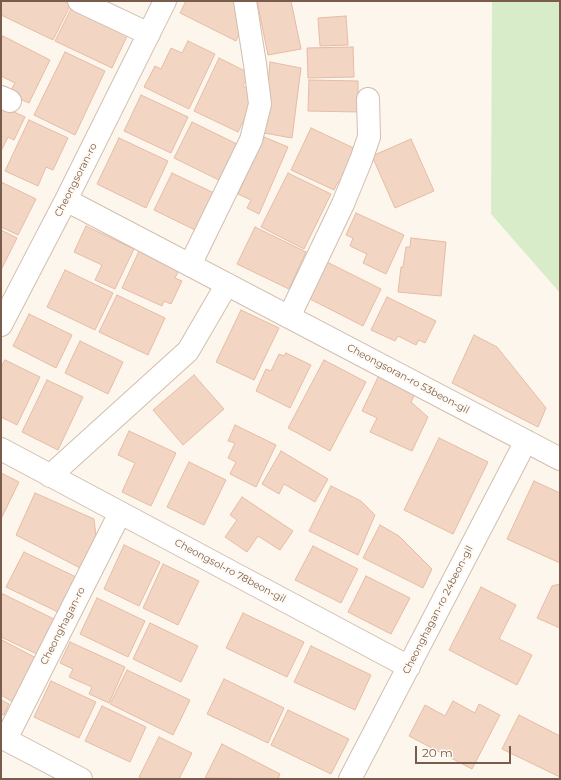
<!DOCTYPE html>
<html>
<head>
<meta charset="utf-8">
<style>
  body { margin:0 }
  #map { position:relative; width:561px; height:780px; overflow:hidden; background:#fdf6ec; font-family:Montserrat,sans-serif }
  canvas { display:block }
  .frame { position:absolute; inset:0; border:2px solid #7a5c4d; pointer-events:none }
  .scale { position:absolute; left:415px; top:746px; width:96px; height:18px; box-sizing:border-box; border:2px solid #7a5c4d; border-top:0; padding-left:5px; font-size:12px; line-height:14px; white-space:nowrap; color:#7a5c4d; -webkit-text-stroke:3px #fffaf3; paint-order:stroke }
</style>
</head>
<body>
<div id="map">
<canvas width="561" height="780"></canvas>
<div class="frame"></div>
<div class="scale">20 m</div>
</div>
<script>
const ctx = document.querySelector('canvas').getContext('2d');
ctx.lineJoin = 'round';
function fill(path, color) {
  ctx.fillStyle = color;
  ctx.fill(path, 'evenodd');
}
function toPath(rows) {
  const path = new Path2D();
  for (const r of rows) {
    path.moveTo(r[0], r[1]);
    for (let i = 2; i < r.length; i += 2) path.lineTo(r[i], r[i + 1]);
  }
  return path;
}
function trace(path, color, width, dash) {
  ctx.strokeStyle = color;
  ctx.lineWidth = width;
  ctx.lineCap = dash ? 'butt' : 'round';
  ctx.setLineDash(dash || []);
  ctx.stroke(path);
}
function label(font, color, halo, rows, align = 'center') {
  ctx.font = font + ' Montserrat,sans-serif';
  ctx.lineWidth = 4;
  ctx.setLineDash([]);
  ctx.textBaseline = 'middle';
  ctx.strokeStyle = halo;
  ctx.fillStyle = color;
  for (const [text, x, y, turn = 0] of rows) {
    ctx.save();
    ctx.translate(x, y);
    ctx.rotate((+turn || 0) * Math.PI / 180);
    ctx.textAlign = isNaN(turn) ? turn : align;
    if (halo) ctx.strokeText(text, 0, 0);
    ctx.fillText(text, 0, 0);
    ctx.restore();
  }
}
fill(toPath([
  [492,1,560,1,560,293,491,214]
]), '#d8ecc9');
const building = toPath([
  [2,1,64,1,71,4,53,40,1,15,1,4,2,1],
  [186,1,239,1,242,28,236,41,180,13,186,1],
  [257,1,291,1,301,49,268,55,257,1],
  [73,5,129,32,112,68,55,41,73,5],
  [346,16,348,45,320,46,318,18,346,16],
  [3,36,50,60,29,103,9,94,15,83,1,76,1,40,3,36],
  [188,41,215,54,189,109,144,87,155,66,161,69,171,48,182,53,188,41],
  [353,47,354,77,308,78,307,48,353,47],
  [65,52,105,71,75,135,34,115,65,52],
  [219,58,249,73,243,86,257,93,238,132,194,111,219,58],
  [270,62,301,68,292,138,264,133,270,62],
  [309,80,358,81,358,112,308,111,309,80],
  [141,95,188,117,171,153,124,131,141,95],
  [1,106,25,117,14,140,8,137,1,151,1,106],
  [29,120,68,138,53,170,46,167,38,186,5,171,29,120],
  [192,122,239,145,221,181,174,158,192,122],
  [311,128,360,151,344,185,338,182,334,190,291,170,311,128],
  [264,137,288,147,259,214,247,208,251,200,238,194,264,137],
  [119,138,168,161,146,208,97,184,119,138],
  [411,139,434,191,395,208,372,156,411,139],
  [172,173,214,193,195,230,154,210,172,173],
  [288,173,331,194,304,249,261,227,288,173],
  [1,182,36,199,18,235,1,227,1,182],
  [356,213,404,235,386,274,363,263,367,254,350,246,353,238,346,235,356,213],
  [86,226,134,249,115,289,95,280,102,265,74,252,86,226],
  [255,227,306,252,289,289,237,264,255,227],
  [1,230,17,238,1,270,1,230],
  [411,238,446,242,441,296,398,292,401,267,403,267,406,247,410,247,411,238],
  [139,251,179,270,175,278,182,281,171,304,164,301,162,306,122,288,139,251],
  [327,262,381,289,363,326,308,298,327,262],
  [65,270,113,293,95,330,47,307,65,270],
  [117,295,165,318,148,355,99,332,117,295],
  [387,297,436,321,425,343,419,340,416,345,398,336,395,341,371,330,387,297],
  [241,310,279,328,254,380,216,362,241,310],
  [29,314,72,335,56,368,13,346,29,314],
  [474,335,497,347,546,408,538,427,452,383,474,335],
  [80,341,123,362,108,394,65,373,80,341],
  [286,353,311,365,290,408,256,391,266,369,271,371,279,354,284,356,286,353],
  [5,360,40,377,17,425,1,417,1,367,5,360],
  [324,360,366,382,330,451,288,428,324,360],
  [194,375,224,409,183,445,153,410,194,375],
  [379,375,416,392,411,402,428,417,412,451,370,432,377,418,362,411,379,375],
  [47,380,83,397,58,450,22,432,47,380],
  [235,425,276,445,256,487,230,474,236,462,228,458,235,443,228,441,235,425],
  [129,431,176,453,151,506,122,492,135,463,118,455,129,431],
  [439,438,488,462,453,534,404,510,439,438],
  [281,451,328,479,315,502,284,484,279,494,262,484,281,451],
  [189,462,226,480,204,525,167,507,189,462],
  [1,473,19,482,1,519,1,473],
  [534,481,560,493,560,563,507,539,534,481],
  [331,486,361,501,375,515,358,555,309,531,331,486],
  [35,493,94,519,97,545,86,571,16,535,35,493],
  [242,497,293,531,280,550,258,536,247,552,225,537,237,520,230,515,242,497],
  [380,525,399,536,432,569,423,588,363,558,380,525],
  [124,545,160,562,139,606,104,589,124,545],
  [313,546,358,569,341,603,295,580,313,546],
  [24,552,76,577,58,612,6,587,24,552],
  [163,564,199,581,178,625,143,608,163,564],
  [366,576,410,598,391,634,348,612,366,576],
  [560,584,560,628,537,618,552,586,560,584],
  [481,587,516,605,499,639,532,655,517,685,449,650,481,587],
  [3,594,54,619,37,654,1,637,1,597,3,594],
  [97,598,145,621,128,657,80,634,97,598],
  [243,613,304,642,287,677,226,648,243,613],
  [150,623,198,646,181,682,133,659,150,623],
  [2,640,36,658,13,702,1,695,1,643,2,640],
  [70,642,125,667,109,703,89,694,92,687,69,677,73,669,60,663,70,642],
  [311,646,371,675,355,710,294,682,311,646],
  [127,670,190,700,173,735,110,704,127,670],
  [224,679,284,708,268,743,207,714,224,679],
  [51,681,96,702,79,738,34,717,51,681],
  [1,700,9,704,4,715,1,714,1,700],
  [453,701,475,713,479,704,500,715,472,769,409,736,425,705,445,716,453,701],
  [102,706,146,727,130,762,85,741,102,706],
  [288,710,349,739,331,774,271,745,288,710],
  [519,715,560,736,560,777,502,749,519,715],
  [159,737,192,753,179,779,143,779,139,777,159,737],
  [222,744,280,774,278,779,205,778,222,744]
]);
fill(building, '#f3d5c3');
trace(building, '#e6bba3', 1);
const minor = toPath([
  [79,1,149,34],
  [1,97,10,101],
  [66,200,560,459],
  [190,265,251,140,260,104,255,64,245,1],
  [289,317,343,204,361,160,369,137,368,99],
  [1,325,66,200,165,1],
  [1,449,409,667],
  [50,476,188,351,227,284],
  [1,737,81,779],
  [6,739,120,513],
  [350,779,526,441]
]);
trace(minor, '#d1beb0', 24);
trace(minor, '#fff', 22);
label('10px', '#7a5c4d', '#fffaf3', [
  ["Cheongsoran-ro",76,180,-63],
  ["Cheongsoran-ro 53beon-gil",408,379,28],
  ["Cheongsol-ro 78beon-gil",230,571,28],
  ["Cheonghagan-ro 24beon-gil",438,610,-63],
  ["Cheonghagan-ro",63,626,-63]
]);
</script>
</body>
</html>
